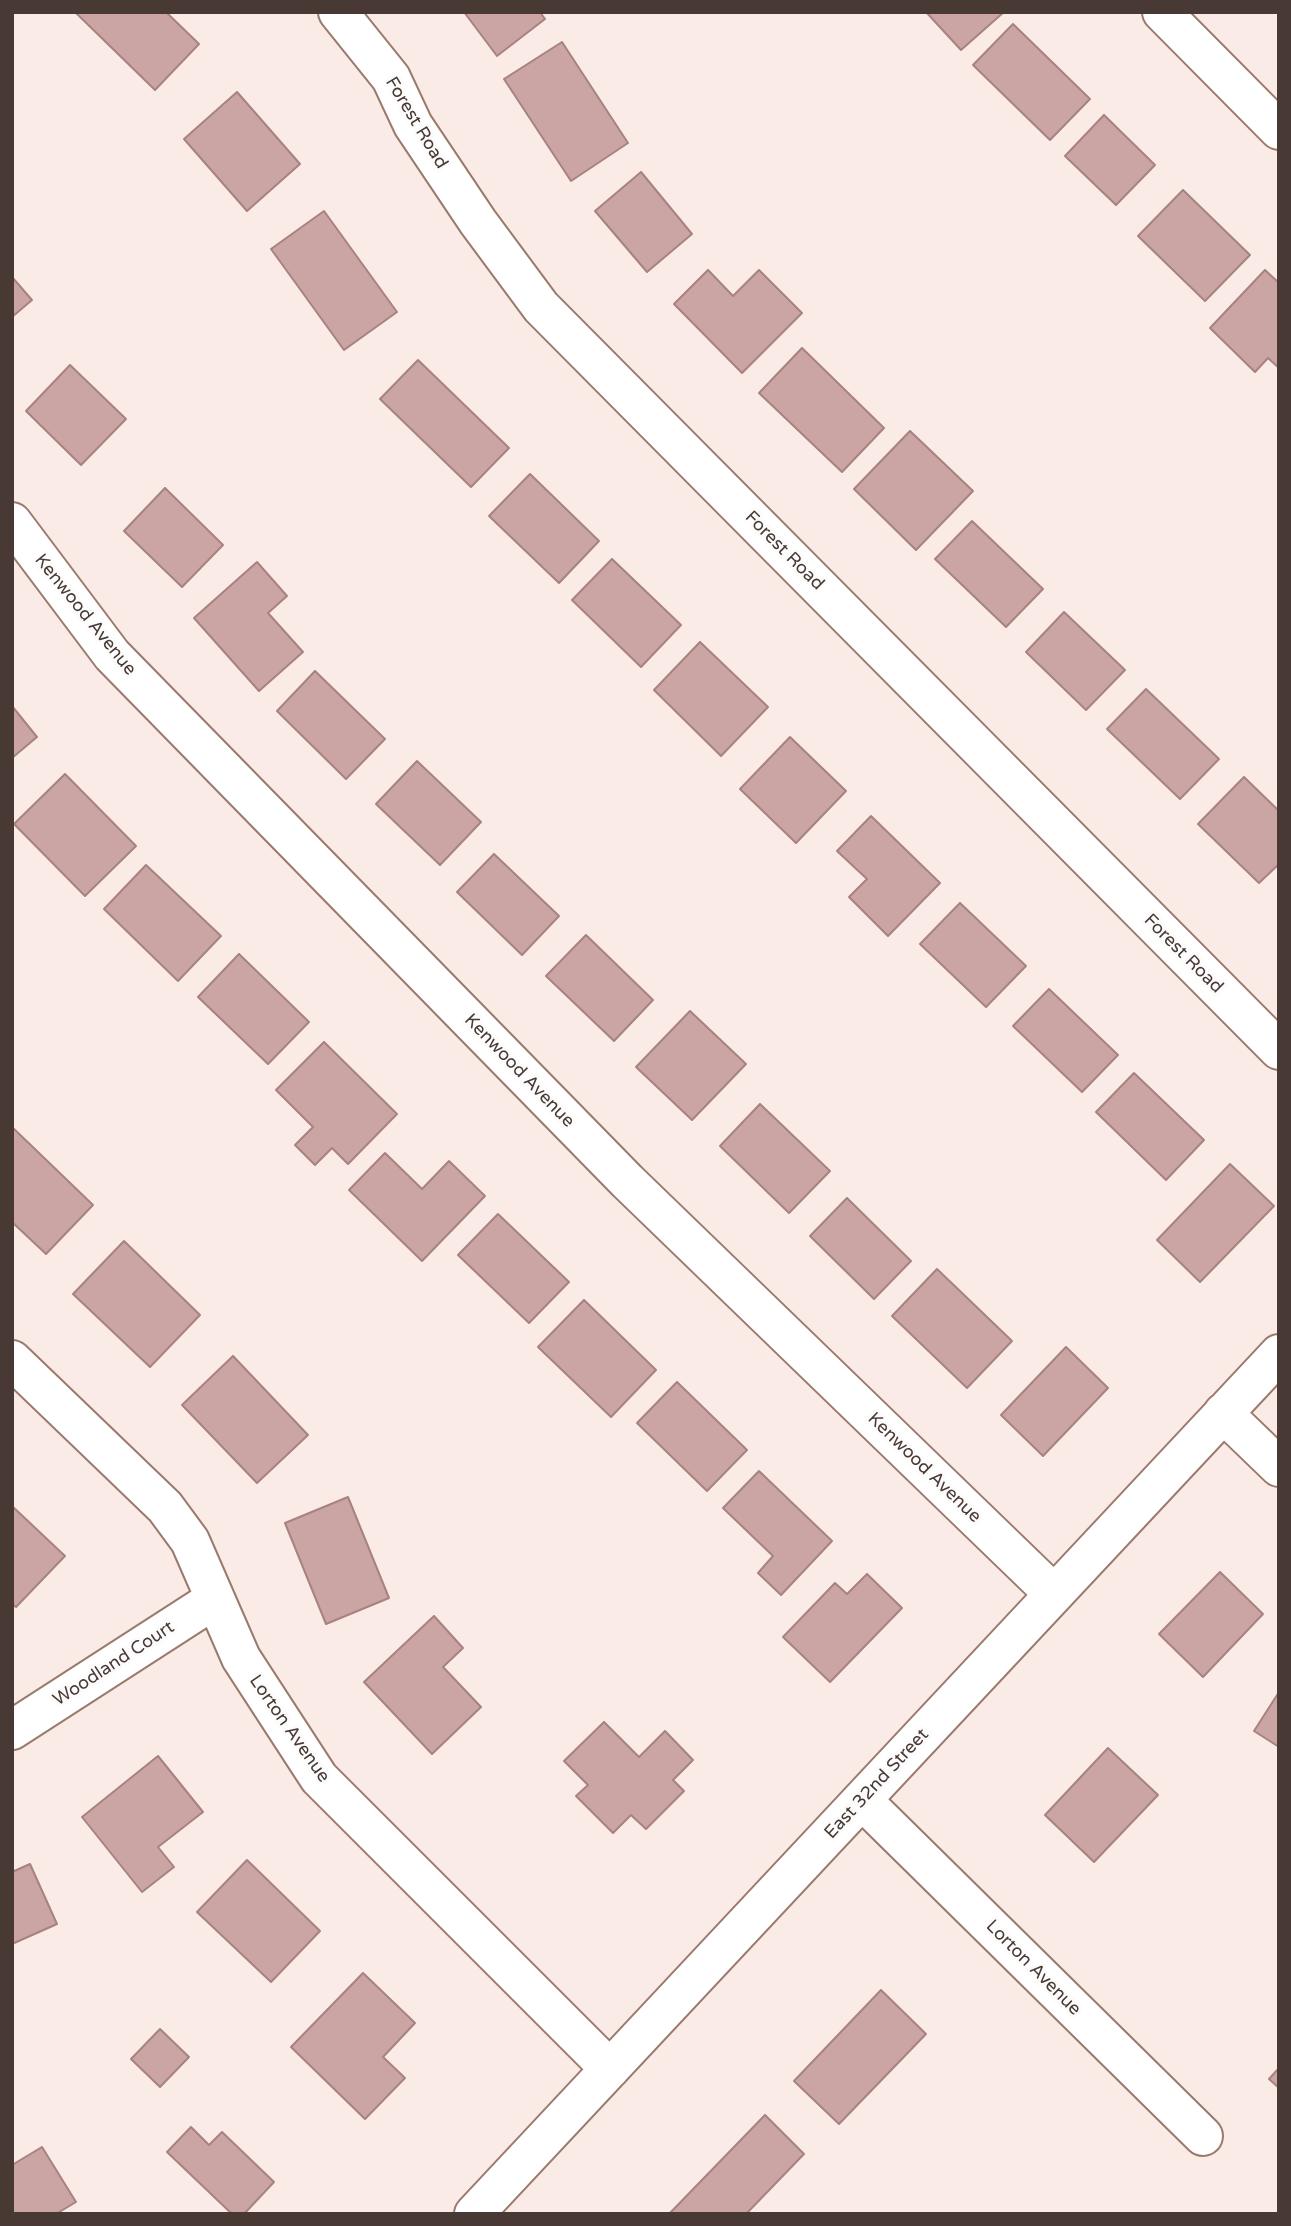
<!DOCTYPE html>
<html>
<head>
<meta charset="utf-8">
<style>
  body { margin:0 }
  #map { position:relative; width:1291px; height:2226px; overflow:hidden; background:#faebe6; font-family:"Varela Round",sans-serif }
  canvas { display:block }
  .frame { position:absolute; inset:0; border:14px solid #483934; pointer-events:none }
</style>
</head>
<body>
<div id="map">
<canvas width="1291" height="2226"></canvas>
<div class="frame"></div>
</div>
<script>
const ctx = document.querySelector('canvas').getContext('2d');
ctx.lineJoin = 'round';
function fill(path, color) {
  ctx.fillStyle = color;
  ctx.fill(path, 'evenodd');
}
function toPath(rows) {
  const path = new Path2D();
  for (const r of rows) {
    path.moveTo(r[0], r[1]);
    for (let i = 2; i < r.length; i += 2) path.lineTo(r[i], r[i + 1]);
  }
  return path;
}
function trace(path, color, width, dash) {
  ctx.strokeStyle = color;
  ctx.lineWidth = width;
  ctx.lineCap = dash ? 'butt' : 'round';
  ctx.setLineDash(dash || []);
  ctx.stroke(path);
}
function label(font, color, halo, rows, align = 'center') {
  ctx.font = font + ' "Varela Round",sans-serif';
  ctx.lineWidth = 7;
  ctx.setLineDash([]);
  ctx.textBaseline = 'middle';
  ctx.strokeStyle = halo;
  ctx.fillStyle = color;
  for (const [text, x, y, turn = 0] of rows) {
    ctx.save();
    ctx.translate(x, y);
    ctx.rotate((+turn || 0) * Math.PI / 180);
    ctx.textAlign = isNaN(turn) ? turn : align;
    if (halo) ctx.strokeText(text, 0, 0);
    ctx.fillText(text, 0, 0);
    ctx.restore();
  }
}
const building = toPath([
  [75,12,166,12,199,44,155,90,75,12],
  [464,12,540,12,545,19,497,56,464,12],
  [926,12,1004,12,961,50,926,12],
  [1013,24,1090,99,1050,140,973,65,1013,24],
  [562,42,628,143,571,181,504,79,562,42],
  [237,92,300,164,247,211,184,139,237,92],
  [1104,115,1155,165,1116,205,1065,156,1104,115],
  [641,172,692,234,647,272,595,211,641,172],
  [1183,190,1250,255,1205,301,1138,236,1183,190],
  [324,211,397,312,344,350,271,249,324,211],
  [708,270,733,296,759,270,802,313,742,373,674,304,708,270],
  [1265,270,1279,283,1279,368,1268,358,1255,372,1210,328,1265,270],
  [12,277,32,300,12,317,12,277],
  [802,348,884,428,842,472,759,393,802,348],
  [418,360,509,448,471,487,380,399,418,360],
  [70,365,126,419,81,465,26,411,70,365],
  [910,431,973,491,916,550,854,489,910,431],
  [530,474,599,541,559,583,489,516,530,474],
  [165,488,223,545,182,587,124,531,165,488],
  [972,521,1043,589,1006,627,935,559,972,521],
  [612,559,681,625,641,667,572,600,612,559],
  [257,562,287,596,268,613,303,652,259,691,194,618,257,562],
  [1064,612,1125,670,1086,710,1026,652,1064,612],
  [700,642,768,707,721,756,654,690,700,642],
  [315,671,385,739,346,779,277,711,315,671],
  [1146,689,1219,759,1180,799,1107,729,1146,689],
  [12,706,37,737,12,758,12,706],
  [790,737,846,791,796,843,740,789,790,737],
  [417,761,481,822,440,865,376,804,417,761],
  [65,774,136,846,85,896,14,824,65,774],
  [1244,777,1279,811,1279,864,1259,883,1198,824,1244,777],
  [871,816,940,883,888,936,849,897,867,879,837,851,871,816],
  [494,854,559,916,522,955,457,892,494,854],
  [146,865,221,936,178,981,104,909,146,865],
  [960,903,1026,966,986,1007,920,944,960,903],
  [586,935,653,1000,614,1041,546,976,586,935],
  [239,954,309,1022,268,1064,198,997,239,954],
  [1049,989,1118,1055,1082,1092,1013,1026,1049,989],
  [690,1011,746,1064,692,1120,636,1067,690,1011],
  [324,1042,397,1114,348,1164,332,1148,315,1165,295,1145,313,1127,276,1090,324,1042],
  [1134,1073,1204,1140,1166,1180,1096,1112,1134,1073],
  [760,1104,830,1171,789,1213,720,1146,760,1104],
  [12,1127,93,1205,46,1254,12,1222,12,1127],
  [385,1153,422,1189,449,1161,485,1196,422,1261,349,1190,385,1153],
  [1230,1164,1274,1206,1200,1282,1157,1240,1230,1164],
  [847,1198,911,1261,874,1299,810,1236,847,1198],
  [498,1214,569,1282,529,1323,458,1255,498,1214],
  [124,1241,200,1315,150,1367,73,1294,124,1241],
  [937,1269,1012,1341,967,1388,892,1316,937,1269],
  [584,1300,656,1370,611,1417,538,1347,584,1300],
  [1066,1347,1108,1388,1043,1456,1001,1415,1066,1347],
  [233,1356,308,1435,257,1483,182,1405,233,1356],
  [677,1382,747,1450,707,1491,637,1423,677,1382],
  [759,1471,832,1541,781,1595,758,1573,773,1556,723,1508,759,1471],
  [348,1497,389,1598,326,1624,285,1523,348,1497],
  [12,1506,65,1556,16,1607,12,1604,12,1506],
  [1220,1572,1263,1614,1203,1677,1159,1634,1220,1572],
  [867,1574,902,1608,830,1682,783,1637,835,1583,847,1594,867,1574],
  [434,1616,463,1648,443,1667,481,1707,432,1754,364,1682,434,1616],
  [1279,1692,1279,1747,1254,1731,1279,1692],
  [604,1722,639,1757,665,1731,693,1760,673,1780,684,1791,646,1829,631,1815,613,1833,576,1796,588,1785,564,1761,604,1722],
  [1108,1748,1158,1795,1094,1862,1045,1815,1108,1748],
  [158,1756,203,1812,158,1847,174,1867,142,1892,82,1817,158,1756],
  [247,1860,320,1931,271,1982,197,1912,247,1860],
  [30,1864,57,1924,12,1944,12,1872,30,1864],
  [363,1973,415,2023,383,2057,405,2078,365,2119,291,2047,363,1973],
  [881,1990,926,2034,839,2124,794,2081,881,1990],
  [160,2029,189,2057,160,2087,131,2059,160,2029],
  [1279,2068,1279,2088,1269,2079,1279,2068],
  [765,2115,804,2154,746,2214,669,2214,765,2115],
  [191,2127,209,2145,222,2132,274,2182,244,2214,232,2214,167,2152,191,2127],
  [42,2147,76,2202,56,2214,12,2214,12,2165,42,2147]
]);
fill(building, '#cba5a4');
trace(building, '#a78281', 2);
const street = toPath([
  [338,12,391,78,413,125,478,222,541,307,1279,1050],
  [1162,12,1279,130],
  [12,522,112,655,627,1181,1054,1594],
  [12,1360,165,1507,190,1541,241,1658,319,1778,610,2069],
  [1223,1413,1279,1467],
  [12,1730,215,1599],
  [862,1800,1203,2136],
  [474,2214,1279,1354]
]);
trace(street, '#9b7a6e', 42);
trace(street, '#fff', 38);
label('18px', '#483934', '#fcfcfc', [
  ["Forest Road",416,123,59],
  ["Forest Road",784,551,45],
  ["Kenwood Avenue",85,615,51],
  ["Forest Road",1183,954,45],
  ["Kenwood Avenue",519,1071,46],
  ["Kenwood Avenue",924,1468,44],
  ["Woodland Court",114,1664,-33],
  ["Lorton Avenue",289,1729,55],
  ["East 32nd Street",877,1784,-47],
  ["Lorton Avenue",1033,1968,45]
]);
</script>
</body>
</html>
